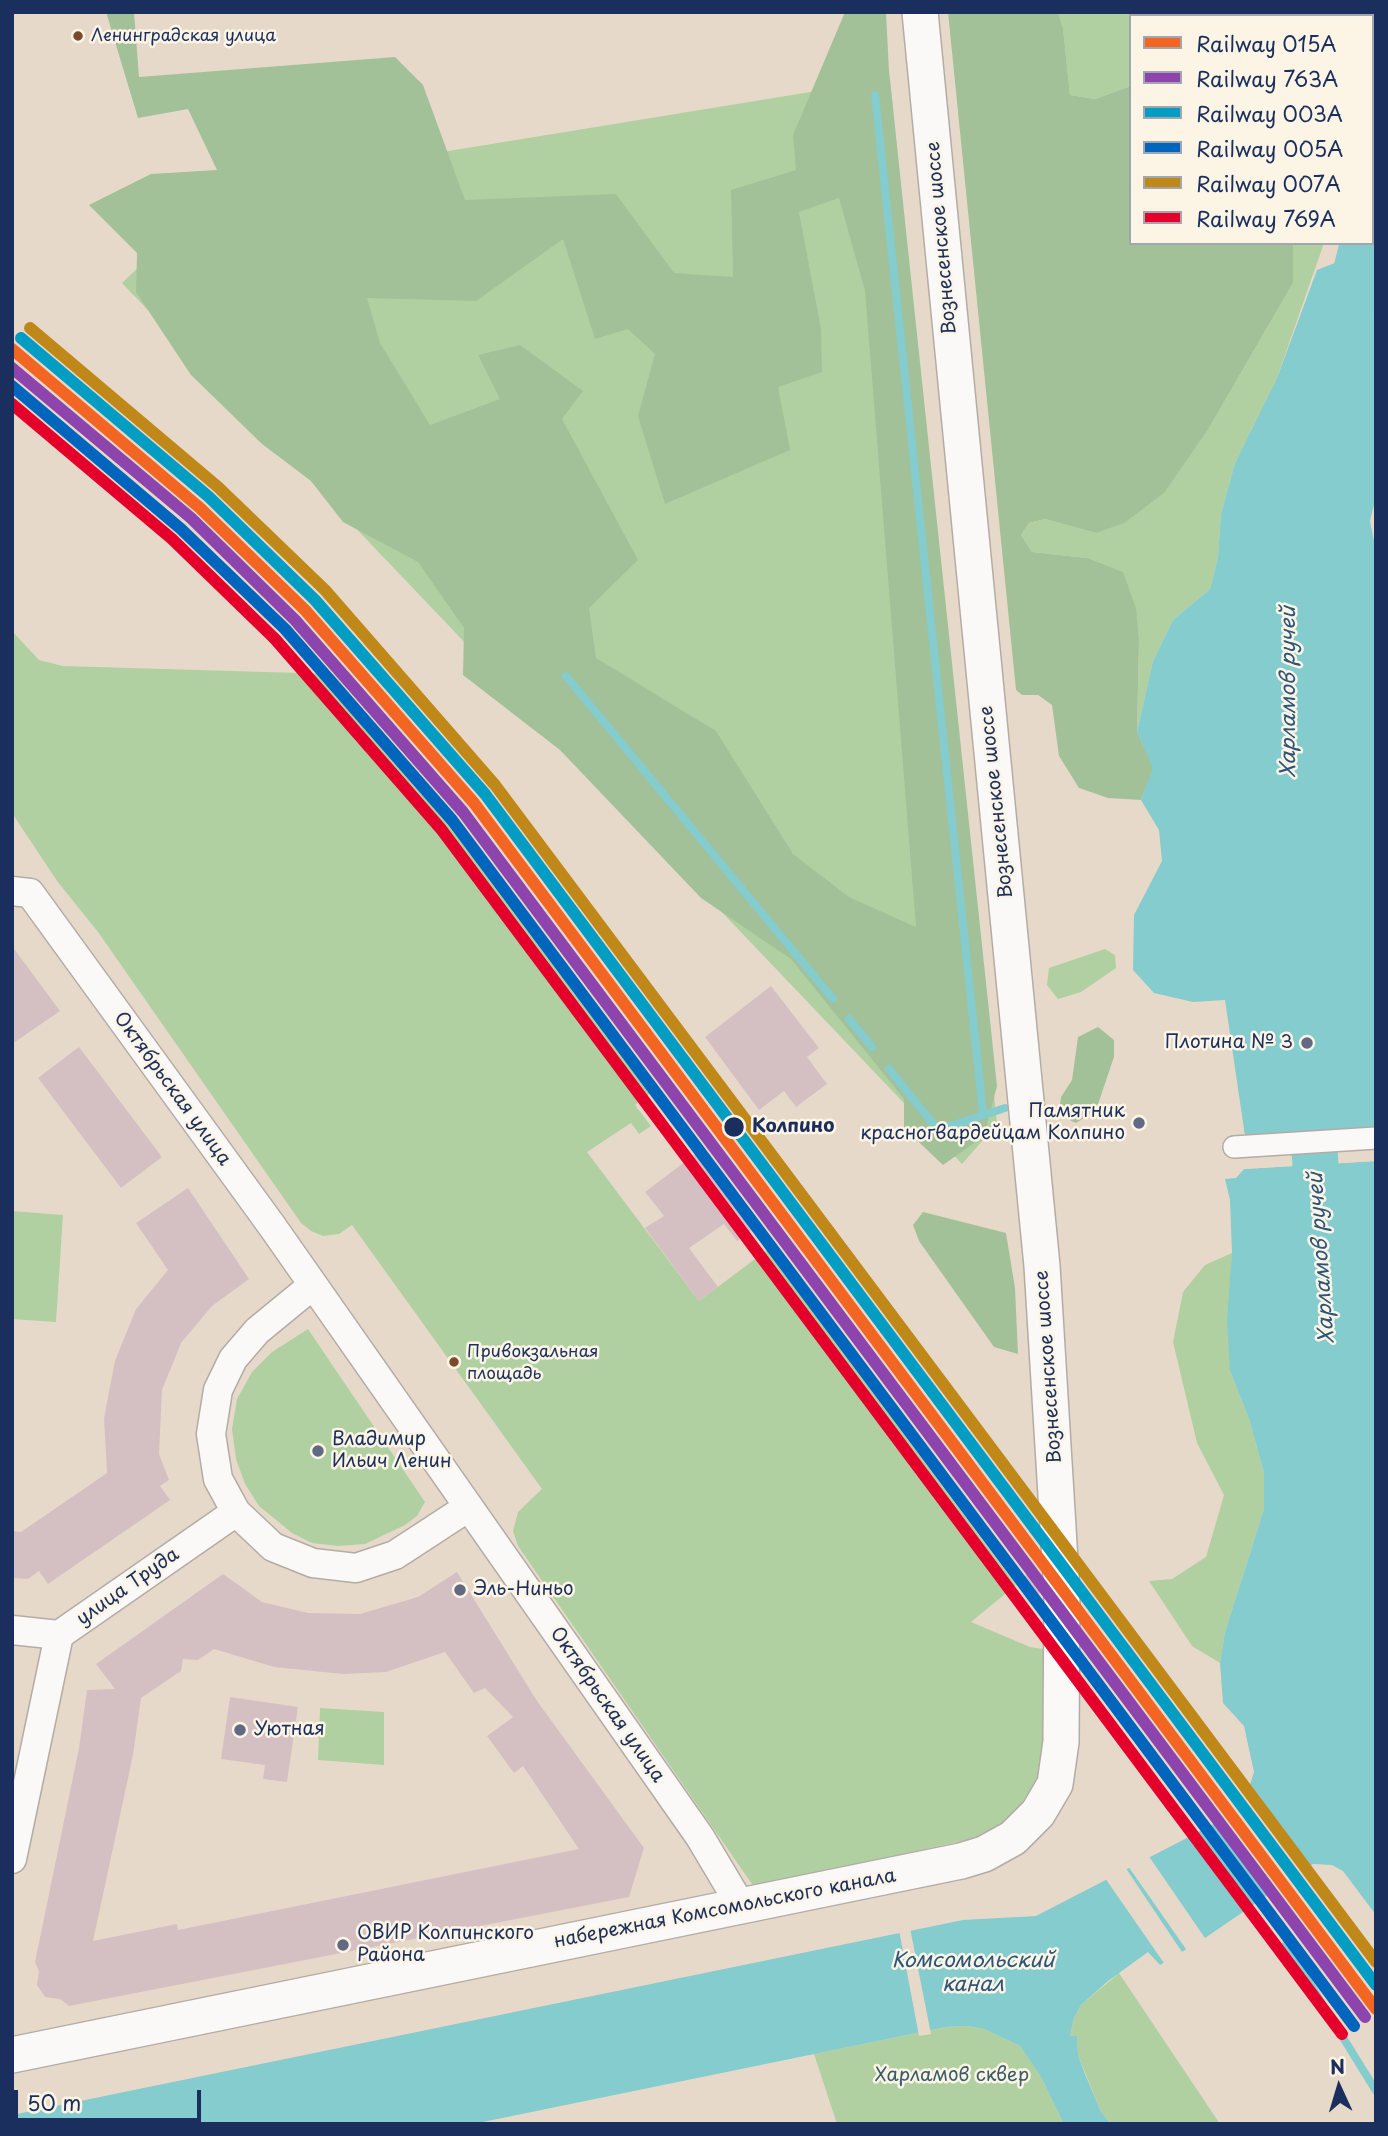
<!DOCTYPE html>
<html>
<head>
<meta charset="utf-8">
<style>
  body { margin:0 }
  #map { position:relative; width:1388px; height:2136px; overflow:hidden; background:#e7d9c9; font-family:"Playpen Sans",sans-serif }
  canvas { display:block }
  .frame { position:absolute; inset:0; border:14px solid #1b2f5e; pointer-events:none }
  .legend { position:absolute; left:1129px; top:14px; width:245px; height:231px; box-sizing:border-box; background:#fcf5e5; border:2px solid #a2a6af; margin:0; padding:9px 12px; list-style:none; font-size:21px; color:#1b2f5e }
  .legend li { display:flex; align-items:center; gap:14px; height:35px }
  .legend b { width:35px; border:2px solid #a2a6af }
  .north { position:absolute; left:1304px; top:2052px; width:70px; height:70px; -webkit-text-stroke:5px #fcf5e5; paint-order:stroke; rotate:356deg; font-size:19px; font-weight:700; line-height:28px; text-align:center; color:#1b2f5e }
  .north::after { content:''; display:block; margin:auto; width:24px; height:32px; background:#1b2f5e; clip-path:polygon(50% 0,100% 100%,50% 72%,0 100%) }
  .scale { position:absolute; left:14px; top:2090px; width:187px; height:32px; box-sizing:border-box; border:4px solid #1b2f5e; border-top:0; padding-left:9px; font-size:21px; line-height:24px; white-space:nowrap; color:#1b2f5e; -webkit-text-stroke:5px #fcf5e5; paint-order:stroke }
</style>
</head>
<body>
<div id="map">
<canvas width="1388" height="2136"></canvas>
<div class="frame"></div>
<ul class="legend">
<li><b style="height:9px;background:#f26522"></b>Railway 015А</li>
<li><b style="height:9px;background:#8e44ad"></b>Railway 763А</li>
<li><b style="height:9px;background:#039dc3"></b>Railway 003А</li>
<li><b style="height:9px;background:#0065bd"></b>Railway 005А</li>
<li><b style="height:9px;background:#c08818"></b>Railway 007А</li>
<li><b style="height:9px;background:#e4002b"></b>Railway 769А</li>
</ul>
<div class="north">N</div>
<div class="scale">50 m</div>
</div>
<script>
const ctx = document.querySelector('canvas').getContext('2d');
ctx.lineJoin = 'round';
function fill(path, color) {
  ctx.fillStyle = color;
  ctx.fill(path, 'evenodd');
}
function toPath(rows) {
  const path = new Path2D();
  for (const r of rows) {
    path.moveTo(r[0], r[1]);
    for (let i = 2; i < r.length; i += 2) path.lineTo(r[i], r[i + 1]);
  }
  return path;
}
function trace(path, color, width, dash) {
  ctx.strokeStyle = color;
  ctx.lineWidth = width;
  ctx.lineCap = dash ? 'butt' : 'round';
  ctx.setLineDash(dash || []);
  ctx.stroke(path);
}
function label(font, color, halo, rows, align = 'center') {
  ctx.font = font + ' "Playpen Sans",sans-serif';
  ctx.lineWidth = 5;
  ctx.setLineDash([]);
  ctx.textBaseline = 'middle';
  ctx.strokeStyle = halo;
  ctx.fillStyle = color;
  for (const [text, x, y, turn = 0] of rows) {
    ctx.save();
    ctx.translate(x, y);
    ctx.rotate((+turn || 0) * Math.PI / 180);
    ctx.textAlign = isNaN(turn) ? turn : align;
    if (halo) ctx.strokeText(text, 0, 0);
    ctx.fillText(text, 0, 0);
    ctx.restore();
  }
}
fill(toPath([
  [1058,12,1376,12,1376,38,1372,53,1372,16,1131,16,1131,86,1095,99,1070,95,1063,28],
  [890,79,997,1124,962,1164,122,283,152,254,105,207],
  [1293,243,1324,243,1277,378,1235,463,1221,514,1218,558,1210,589,1173,620,1153,661,1137,732,1139,642,1087,558,1032,552,1021,535,1029,523,1045,519,1096,533,1209,428,1293,283],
  [12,631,39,660,63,666,333,674,455,817,447,823,653,1091,635,1105,651,1126,639,1134,631,1123,587,1152,699,1301,767,1250,1016,1585,971,1622,1030,1647,1049,1650,1045,1752,1040,1774,1021,1807,1008,1819,991,1831,971,1839,754,1887,518,1546,513,1531,518,1512,542,1489,352,1225,339,1234,323,1236,311,1231,301,1223,98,932,57,881,12,813],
  [1105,949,1115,955,1116,968,1081,992,1058,999,1047,985,1049,968],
  [12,1211,63,1215,56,1322,12,1319],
  [1232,1253,1230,1371,1249,1419,1264,1473,1264,1509,1225,1632,1220,1663,1192,1646,1149,1581,1172,1579,1206,1557,1224,1495,1197,1443,1173,1342,1183,1292,1205,1265],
  [308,1329,425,1502,417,1516,405,1525,365,1544,338,1546,312,1543,292,1533,259,1506,245,1484,236,1459,232,1429,237,1399,252,1372,272,1352],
  [320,1708,384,1712,384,1765,318,1760],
  [1119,1973,1220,2124,1111,2124,1101,2112,1078,2055,1077,2037,1070,2037,1074,2018,1081,2005],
  [967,2026,984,2029,1020,2046,1041,2077,1064,2124,837,2124,814,2054,946,2027]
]), '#b1d0a2');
fill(toPath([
  [106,12,134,12,139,77,395,57,423,85,465,200,616,194,674,273,733,277,731,190,796,170,793,135,845,12,886,12,889,71,997,1086,984,1136,943,1165,904,1128,904,1099,791,959,701,898,560,750,463,675,464,628,418,562,343,522,311,481,262,444,191,375,136,292,137,253,89,205,151,174,217,170,188,109,138,118],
  [839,198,865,291,916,927,849,897,793,854,716,731,596,658,589,608,638,560,562,419,583,391,520,345,478,355,500,399,430,425,380,343,367,298,476,301,563,239,595,339,628,329,655,354,638,416,665,504,790,450,778,387,822,372,821,329,799,212],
  [948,12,1058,12,1063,28,1070,95,1095,99,1131,86,1131,243,1293,243,1293,283,1209,428,1164,493,1124,523,1096,533,1045,519,1029,523,1021,535,1032,552,1087,558,1123,572,1136,608,1139,642,1137,732,1154,768,1141,800,1108,798,1079,788,1059,756,1052,705,1038,695,1022,695,1016,690],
  [1098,1027,1114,1040,1114,1057,1096,1110,1076,1123,1059,1115,1061,1097,1072,1080,1078,1037],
  [923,1212,1006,1233,1015,1288,1018,1354,994,1347,919,1241,913,1225]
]), '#a3c199');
fill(toPath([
  [1363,252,1376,264,1376,497,1370,521,1376,551,1376,1129,1245,1136,1225,1000,1193,1002,1154,993,1133,970,1134,915,1162,861,1159,830,1141,800,1153,768,1137,732,1153,661,1173,620,1210,589,1218,558,1221,514,1235,463,1277,378,1317,270],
  [1376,1161,1376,1915,1343,1871,1332,1865,1313,1864,1205,1938,1160,1965,1148,1952,1108,1981,1081,2005,1074,2018,1070,2036,1077,2036,1078,2055,1085,2074,1101,2112,1111,2124,1064,2124,1041,2077,1020,2046,984,2029,967,2026,946,2027,473,2124,12,2124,12,2115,963,1920,1036,1916,1212,1825,1250,1785,1254,1772,1244,1726,1223,1703,1220,1663,1225,1632,1264,1509,1264,1473,1249,1419,1230,1371,1227,1320,1232,1253,1230,1200,1225,1179,1236,1178,1244,1169]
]), '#84cccd');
fill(toPath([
  [1376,1158,1376,1161,1244,1169,1243,1165],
  [1246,1784,1311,1869,1273,1894,1215,1817],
  [1148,1855,1207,1941,1188,1952,1128,1866],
  [1125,1867,1184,1955,1166,1966,1105,1878],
  [910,1928,931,2034,919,2036,899,1930]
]), '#e7d9c9');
trace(toPath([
  [875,95,983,1113],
  [566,676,833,999],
  [849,1019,872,1047],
  [889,1069,938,1130,1005,1108],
  [1286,1945,1376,2091]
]), '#84cccd', 8);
trace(toPath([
  [1372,189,1376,182],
  [1346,311,1363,243],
  [1310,1089,1320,1227]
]), '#84cccd', 46);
fill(toPath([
  [12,946,60,1011,12,1044],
  [771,986,819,1048,807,1057,827,1084,796,1107,784,1091,759,1110,705,1037],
  [79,1047,162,1157,121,1188,38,1078],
  [699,1151,757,1227,737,1241,724,1224,689,1248,718,1287,699,1301,645,1228,664,1216,645,1192],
  [188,1188,249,1279,212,1306,181,1343,162,1390,159,1454,169,1480,160,1486,170,1500,48,1584,39,1571,28,1579,12,1578,12,1531,21,1532,107,1473,104,1418,115,1361,136,1309,168,1270,136,1223],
  [1033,1570,1041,1581,1042,1591,1031,1600,1017,1582],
  [457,1572,537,1701,644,1848,629,1897,69,2006,60,1999,45,1997,37,1985,39,1971,35,1962,79,1748,87,1690,115,1689,96,1664,223,1574,262,1602,308,1613,360,1614,418,1597],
  [214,1649,274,1667,343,1674,386,1672,445,1652,474,1693,485,1688,513,1717,487,1736,514,1773,523,1766,579,1849,178,1930,177,1924,93,1941,133,1755,141,1698,181,1671,183,1659,198,1660],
  [230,1697,298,1707,287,1782,263,1779,265,1765,221,1759]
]), '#d4c0c3');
const pedestrian = toPath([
  [1234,1147,1376,1138]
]);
const minor = toPath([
  [12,891,30,893,272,1226,700,1837,741,1906],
  [313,1285,257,1331,233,1359,218,1390,211,1434,218,1479,236,1512,273,1547,313,1563,356,1568,395,1555,467,1508],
  [12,1630,59,1635,236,1512],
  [12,1859,59,1635]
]);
const tertiary = toPath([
  [12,2055,961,1861,984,1854,1013,1838,1038,1813,1055,1784,1061,1742,1062,1593,1042,1266,920,12]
]);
trace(pedestrian, '#b3aca6', 24);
trace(minor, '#b3aca6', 31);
trace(tertiary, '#b3aca6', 38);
trace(pedestrian, '#fbf9f7', 21);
trace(minor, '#fbf9f7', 28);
trace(tertiary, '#fbf9f7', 35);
trace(toPath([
  [12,349,200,508,305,610,474,803,1376,2009]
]), '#f26522', 12);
trace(toPath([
  [12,368,191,518,295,620,463,812,1365,2017]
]), '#8e44ad', 12);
trace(toPath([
  [21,338,209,497,315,600,485,794,1376,1985]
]), '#039dc3', 12);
trace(toPath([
  [12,386,181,529,285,629,452,820,1354,2026]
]), '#0065bd', 12);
trace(toPath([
  [30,328,218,487,325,590,495,785,1376,1962]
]), '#c08818', 12);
trace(toPath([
  [12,404,172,539,275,639,441,829,1342,2034]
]), '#e4002b', 12);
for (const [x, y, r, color] of [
  [78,36,6,"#7a4b2a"],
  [1307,1043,7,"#626a83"],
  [1139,1123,7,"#626a83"],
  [734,1127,11,"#1b2f5e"],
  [454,1362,6,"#7a4b2a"],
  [318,1451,7,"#626a83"],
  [460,1590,7,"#626a83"],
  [240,1730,7,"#626a83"],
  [343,1945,7,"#626a83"]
]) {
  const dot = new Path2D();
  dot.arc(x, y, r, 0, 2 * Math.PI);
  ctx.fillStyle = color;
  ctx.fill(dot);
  trace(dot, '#fcf5e5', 2.5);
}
label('17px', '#1b2f5e', '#fcf5e5', [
  ["Ленинградская улица",91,36],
  ["Привокзальная",467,1352],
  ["площадь",467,1374]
], 'left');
label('19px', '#1b2f5e', '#fcf5e5', [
  ["Вознесенское шоссе",942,238,-95],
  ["Вознесенское шоссе",997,802,-96],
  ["Октябрьская улица",172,1089,54],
  ["Вознесенское шоссе",1049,1367,-94],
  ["улица Труда",128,1587,-35],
  ["Октябрьская улица",607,1705,55],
  ["набережная Комсомольского канала",725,1909,-11]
]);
label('19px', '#1b2f5e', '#fcf5e5', [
  ["Плотина № 3",1293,1043,"right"],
  ["Памятник",1125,1112,"right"],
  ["красногвардейцам Колпино",1125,1134,"right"],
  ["Владимир",332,1440],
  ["Ильич Ленин",332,1462],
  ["Эль-Ниньо",474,1590],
  ["Уютная",254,1730],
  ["ОВИР Колпинского",357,1934],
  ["Района",357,1956]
], 'left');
label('bold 19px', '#1b2f5e', '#fcf5e5', [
  ["Колпино",752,1127]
], 'left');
label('19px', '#3b5d69', '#fcf5e5', [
  ["Харламов сквер",952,2076]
]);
label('italic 21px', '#2b557a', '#fcf5e5', [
  ["Харламов ручей",1289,692,-90],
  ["Харламов ручей",1322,1258,-94],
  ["Комсомольский",973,1961],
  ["канал",973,1985]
]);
</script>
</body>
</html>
